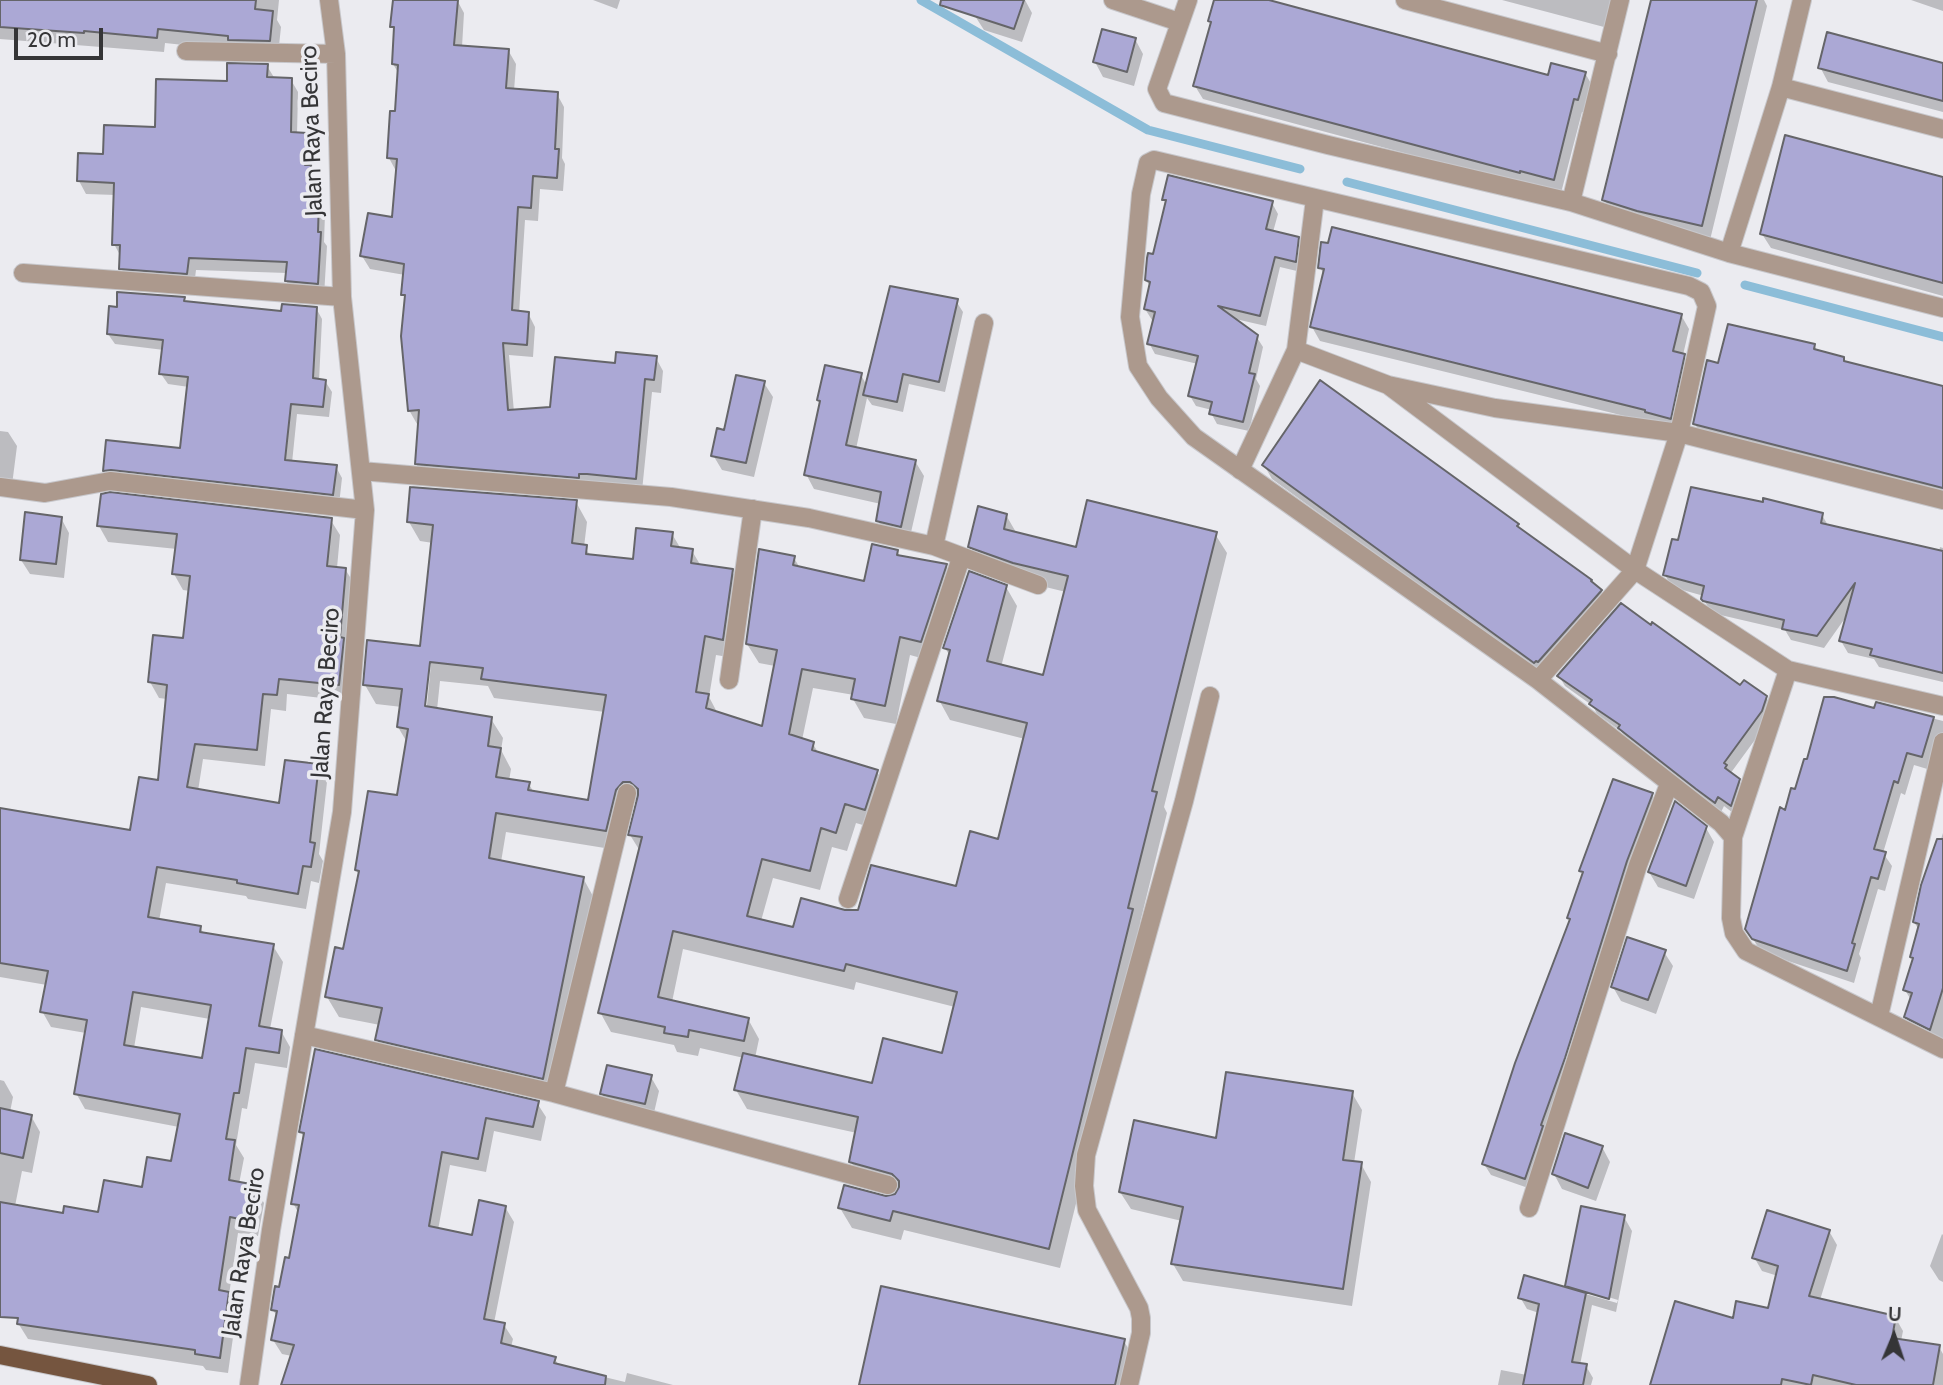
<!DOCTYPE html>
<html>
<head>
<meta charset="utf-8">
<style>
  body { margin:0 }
  #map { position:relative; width:1943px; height:1385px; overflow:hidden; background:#ebebf0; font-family:Cabin,sans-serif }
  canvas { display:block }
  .north { position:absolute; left:1859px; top:1301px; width:70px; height:70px; -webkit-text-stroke:5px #ebebf0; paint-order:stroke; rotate:2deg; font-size:19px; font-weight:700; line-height:28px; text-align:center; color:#353537 }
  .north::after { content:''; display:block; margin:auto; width:24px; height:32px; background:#353537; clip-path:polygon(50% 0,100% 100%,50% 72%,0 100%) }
  .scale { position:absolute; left:14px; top:28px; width:89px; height:32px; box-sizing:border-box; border:4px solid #353537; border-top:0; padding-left:9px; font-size:21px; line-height:24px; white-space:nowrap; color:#353537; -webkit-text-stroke:5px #ebebf0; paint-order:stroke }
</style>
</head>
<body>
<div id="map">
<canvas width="1943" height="1385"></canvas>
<div class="north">U</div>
<div class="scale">20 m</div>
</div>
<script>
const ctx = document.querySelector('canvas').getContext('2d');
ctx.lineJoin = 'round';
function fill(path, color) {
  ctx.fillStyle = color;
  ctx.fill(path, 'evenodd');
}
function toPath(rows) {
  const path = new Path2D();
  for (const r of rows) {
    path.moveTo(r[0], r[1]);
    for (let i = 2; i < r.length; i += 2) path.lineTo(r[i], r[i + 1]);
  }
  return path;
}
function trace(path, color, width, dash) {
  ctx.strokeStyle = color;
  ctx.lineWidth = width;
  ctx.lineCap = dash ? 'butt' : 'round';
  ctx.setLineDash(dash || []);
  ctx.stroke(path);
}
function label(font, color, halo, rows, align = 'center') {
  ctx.font = font + ' Cabin,sans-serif';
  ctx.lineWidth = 7;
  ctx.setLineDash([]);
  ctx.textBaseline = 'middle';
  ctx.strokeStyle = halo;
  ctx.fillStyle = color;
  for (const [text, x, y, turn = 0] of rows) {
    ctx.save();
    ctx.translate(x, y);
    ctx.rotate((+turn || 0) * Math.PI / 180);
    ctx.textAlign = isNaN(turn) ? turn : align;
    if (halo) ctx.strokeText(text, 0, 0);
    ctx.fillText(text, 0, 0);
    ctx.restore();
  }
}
fill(toPath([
  [0,0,279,0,277,20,281,27,278,55,165,43,164,52,0,39],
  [394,0,457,0,464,13,462,47,508,50,516,64,514,91,557,94,564,107,562,158,565,164,563,191,540,189,538,221,525,220,519,313,528,313,535,327,533,357,509,355,514,412,552,408,617,365,656,358,663,371,661,393,652,392,642,491,424,477,416,464,420,423,417,424,409,410,406,299,403,294,405,275,370,269,362,256,394,219,396,171,389,158,397,113,399,74,393,64,396,32,392,26],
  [593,0,620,0,617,9],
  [980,0,1025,0,1032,13,1022,42,984,30,975,16],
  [1216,0,1263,0,1549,77,1585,73,1593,87,1586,113,1582,112,1561,193,1527,186,1203,99,1195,86],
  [1502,0,1611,0,1604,27],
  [1653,0,1764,0,1767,6,1710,240,1612,214,1604,200],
  [1911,0,1943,0,1943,11],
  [1135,39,1143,54,1134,86,1103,77,1095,62],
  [1943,65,1943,112,1828,82,1820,67],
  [267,66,275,79,291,80,298,92,297,134,306,134,313,147,312,171,317,180,316,201,325,214,324,242,327,246,324,296,294,293,286,281,287,273,196,270,194,286,128,281,121,268,121,257,114,244,116,195,86,194,79,181,105,156,156,129,228,82],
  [1943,179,1943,296,1771,248,1762,234],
  [1164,199,1272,203,1278,214,1273,232,1298,238,1304,249,1301,272,1280,267,1266,326,1231,318,1256,336,1263,347,1256,379,1260,386,1249,431,1217,424,1211,413,1212,410,1196,406,1190,396,1198,364,1155,354,1149,343,1154,320,1152,320,1145,309,1151,287,1146,280,1155,256,1167,204],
  [1320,267,1681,315,1689,329,1683,355,1692,370,1678,432,1653,423,1320,341,1312,327,1324,275],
  [183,298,186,303,283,313,316,308,322,319,319,381,325,381,332,392,329,417,297,414,292,463,336,467,342,478,339,505,111,481,105,470,182,450,189,387,168,384,161,374,164,350,115,344,108,334],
  [956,301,963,312,945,392,909,384,903,412,872,405,867,398,856,449,915,461,924,476,909,541,886,535,878,521,881,504,814,489,806,474,821,404,819,400,861,375,867,386],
  [1814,345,1818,352,1843,359,1846,363,1943,388,1943,499,1702,437,1695,424],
  [764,383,773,397,754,477,722,470,713,455,726,432],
  [0,431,8,432,17,446,12,485,0,484],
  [1264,465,1517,525,1520,530,1591,581,1601,591,1609,605,1543,676,1272,479],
  [576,502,587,522,584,547,591,556,635,561,672,534,681,549,692,551,701,566,732,571,743,590,734,658,716,655,709,697,718,714,763,728,775,666,759,663,747,644,794,558,800,568,866,583,897,551,900,557,946,566,957,585,932,661,910,655,896,724,864,718,853,699,854,695,813,688,802,740,813,744,819,754,877,772,888,791,876,829,856,823,847,851,832,847,820,890,773,878,761,921,795,929,845,912,860,912,958,889,999,841,1025,739,950,720,939,700,950,656,945,648,1006,587,1017,606,1001,667,1044,677,1066,592,1025,582,981,566,970,546,1006,515,1017,534,1077,549,1215,534,1227,553,1164,807,1167,813,1140,923,1144,930,1060,1268,904,1230,901,1240,852,1228,840,1208,897,1195,898,1192,862,1182,851,1162,857,1133,747,1109,736,1090,744,1058,700,1048,698,1056,677,1052,674,1045,611,1032,600,1012,640,851,630,835,638,801,634,801,627,810,617,850,506,832,501,862,583,878,594,898,554,1097,389,1059,377,1040,380,1025,339,1017,327,997,345,951,360,876,356,870,399,797,408,744,398,727,402,707,376,704,365,685,421,647,433,543,420,541,409,522],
  [428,664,431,664,426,715,422,715],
  [440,681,488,686,494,698,605,712,590,802,534,793,529,784,509,781,511,769,501,750,503,738,491,719,437,710],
  [683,949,854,990,856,982,955,1007,943,1055,873,1085,755,1058,759,1039,748,1019,672,1002],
  [1822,515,1829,527,1939,552,1940,547,1943,548,1943,682,1879,667,1874,659,1848,653,1841,641,1848,614,1824,648,1791,640,1785,630,1712,613,1703,599,1704,596,1672,587,1665,575,1679,542],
  [61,518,69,533,64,578,30,574,21,560],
  [330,519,340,535,337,568,345,569,355,585,348,701,287,694,286,711,271,709,265,766,203,759,198,791,281,805,318,766,327,782,319,854,323,861,319,883,311,881,306,909,248,899,246,896,166,883,159,921,200,927,204,934,273,946,283,962,270,1029,281,1031,290,1047,287,1068,255,1063,247,1109,242,1108,236,1145,244,1158,239,1184,255,1187,264,1203,258,1236,238,1233,229,1295,237,1309,228,1373,206,1370,203,1366,28,1339,18,1323,24,1292,0,1288,0,1080,4,1081,13,1097,10,1112,31,1116,40,1132,32,1173,22,1171,15,1206,64,1215,99,1214,143,1189,172,1163,179,1127,85,1109,76,1093,86,1033,51,1027,42,1011,47,985,0,977,0,810,132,832,160,782,167,699,159,698,150,682,185,640,190,591,183,590,174,574,177,549,108,542,99,526],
  [141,1007,210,1019,204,1060,134,1048],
  [1559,676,1741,687,1766,697,1772,708,1768,722,1730,774,1739,780,1745,791,1737,816,1724,806,1721,812,1626,739,1622,732,1597,714,1593,706,1565,686],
  [1877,704,1943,721,1943,746,1934,771,1914,765,1905,795,1901,793,1883,853,1892,866,1885,891,1878,889,1859,954,1861,958,1854,983,1761,952,1747,929,1786,813,1796,791,1875,710],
  [1652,795,1658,806,1531,1189,1491,1175,1484,1164,1571,921,1569,917,1584,875,1581,870],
  [1706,828,1714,842,1694,899,1658,887,1649,872],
  [1943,833,1943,1044,1914,1030,1906,1017,1911,1000,1905,990,1919,930,1914,922],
  [1664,952,1673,966,1656,1014,1621,1001,1613,987],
  [651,1077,659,1091,653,1117,610,1108,602,1094],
  [1352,1093,1362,1110,1354,1163,1361,1164,1371,1182,1352,1306,1183,1281,1173,1264,1182,1221,1131,1209,1120,1192,1218,1140],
  [537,1103,546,1117,541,1141,494,1131,486,1172,450,1165,438,1230,474,1237,505,1207,514,1222,494,1323,504,1325,513,1339,511,1347,555,1359,559,1366,625,1382,627,1373,673,1385,282,1385,292,1356,282,1354,273,1340,278,1318,273,1310,290,1260,299,1214,293,1203,305,1139,301,1132],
  [1602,1147,1610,1162,1596,1201,1562,1189,1554,1174],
  [1624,1217,1632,1231,1616,1312,1592,1305,1580,1365,1586,1366,1593,1378,1591,1385,1498,1385,1501,1370,1527,1375,1539,1313,1527,1309,1520,1297,1570,1290,1567,1286],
  [1575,1287,1618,1300,1617,1303,1575,1291],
  [1829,1231,1837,1245,1820,1300,1895,1317,1903,1331,1901,1341,1939,1347,1943,1354,1943,1385,1652,1385,1734,1320,1770,1311,1778,1276,1762,1271,1754,1257],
  [1942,1234,1943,1235,1943,1282,1939,1280,1930,1266],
  [1124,1341,1140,1370,1137,1385,861,1385]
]), '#0003');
trace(toPath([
  [921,0,1148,130,1300,169],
  [1347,182,1697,273],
  [1745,285,1943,337]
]), '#8cbdd8', 9);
const building = toPath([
  [0,0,256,0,255,9,273,11,270,41,228,40,228,36,158,29,157,38,84,31,84,33,0,27,0,0],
  [393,0,458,0,454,45,509,49,506,88,558,92,555,149,559,149,557,178,533,176,531,208,518,207,512,310,529,312,527,345,503,343,508,410,550,407,555,357,615,363,616,352,657,356,654,380,645,379,636,479,587,474,579,474,579,478,415,464,419,410,408,411,401,336,405,295,401,295,404,264,360,256,368,213,392,217,397,159,387,158,390,111,395,111,398,65,392,64,394,27,390,27,393,0],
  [941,0,1024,0,1014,29,940,5,941,0],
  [1214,0,1269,0,1548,75,1551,63,1586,72,1578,100,1574,99,1554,180,1520,171,1520,173,1193,86,1211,22,1208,21,1214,0],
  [1651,0,1757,0,1702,226,1637,211,1602,200,1651,0],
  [1102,29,1136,38,1127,72,1093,62,1102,29],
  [1827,32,1943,63,1943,101,1818,68,1827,32],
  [227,63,268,64,267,77,292,78,291,132,307,133,305,165,311,165,309,199,319,200,318,232,321,232,318,284,285,281,287,262,189,258,187,274,119,269,120,245,112,245,114,183,77,181,78,153,103,154,104,125,155,127,156,79,227,81,227,63],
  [1785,135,1943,177,1943,283,1760,234,1785,135],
  [1168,175,1273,201,1266,229,1299,237,1296,262,1275,257,1260,316,1218,306,1258,335,1249,373,1255,374,1243,422,1209,414,1212,402,1188,396,1198,356,1147,344,1155,312,1144,309,1150,282,1145,280,1147,258,1148,253,1153,254,1166,200,1162,200,1168,175],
  [1332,227,1682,314,1673,351,1685,354,1671,419,1645,412,1645,410,1310,327,1324,269,1318,268,1321,242,1328,243,1332,227],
  [890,286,958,299,939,382,903,374,897,402,863,395,890,286],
  [117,292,185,297,184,301,281,311,282,304,317,307,313,378,326,380,323,407,291,404,285,460,337,465,333,495,111,470,103,471,106,440,180,448,188,377,159,374,163,340,107,334,109,306,117,307,117,292],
  [1728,324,1815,344,1814,349,1844,357,1844,361,1943,386,1943,488,1693,424,1707,360,1718,363,1728,324],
  [825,365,862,373,846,445,916,460,901,527,876,521,881,492,804,475,820,401,817,400,825,365],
  [736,375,765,381,746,463,711,456,717,428,724,430,736,375],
  [1320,380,1519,524,1517,526,1592,580,1591,581,1602,590,1538,662,1536,661,1534,663,1262,465,1320,380],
  [410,487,577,500,572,543,587,545,586,554,633,559,636,528,673,532,671,546,693,549,691,563,733,569,723,640,705,636,696,692,709,694,706,708,762,726,777,650,746,644,759,549,795,556,793,565,864,581,872,544,898,550,897,555,947,564,921,642,900,637,885,706,851,699,855,679,802,669,789,734,814,742,812,750,878,770,865,810,845,804,836,833,821,828,810,871,762,859,747,916,793,927,801,898,845,910,858,910,871,865,956,886,970,831,998,839,1027,723,937,701,950,650,943,648,969,571,1007,585,987,661,1043,675,1068,576,1013,563,968,547,978,506,1007,514,1004,529,1076,547,1087,500,1217,532,1152,791,1157,792,1128,908,1133,909,1049,1249,893,1211,890,1221,838,1208,844,1185,886,1196,895,1194,899,1187,899,1181,892,1174,849,1162,858,1117,734,1090,743,1053,872,1083,883,1038,942,1053,957,992,846,964,844,971,673,931,658,997,749,1018,744,1041,689,1030,688,1037,664,1033,665,1027,598,1013,642,837,628,835,638,795,638,789,630,782,623,782,616,790,606,831,496,813,489,858,584,877,543,1079,375,1040,382,1008,325,997,335,947,343,949,359,871,355,870,368,791,397,795,408,729,397,727,402,689,363,685,367,640,420,646,433,525,407,522,410,487],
  [430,662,483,668,481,679,606,695,588,800,528,790,530,782,496,777,501,748,488,746,492,717,425,706,430,662],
  [1691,487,1763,502,1763,498,1823,513,1821,523,1943,551,1943,673,1870,655,1872,649,1839,641,1855,583,1817,636,1782,629,1784,620,1703,601,1701,599,1704,586,1663,575,1672,539,1678,540,1691,487],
  [110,492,332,518,327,566,346,568,340,637,344,638,339,685,279,679,277,695,263,694,257,750,195,744,187,787,279,803,285,760,319,764,310,842,315,843,311,867,303,866,298,894,237,883,237,880,157,867,148,917,201,926,200,932,274,944,259,1026,282,1030,279,1053,246,1048,239,1093,234,1093,226,1139,235,1140,229,1180,256,1185,249,1221,230,1217,219,1290,229,1292,220,1358,195,1354,195,1350,17,1324,18,1318,0,1317,0,1202,63,1213,64,1206,98,1212,104,1180,142,1187,147,1157,171,1161,180,1114,74,1094,87,1020,40,1012,48,971,0,963,0,808,130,830,139,777,158,780,167,685,148,682,153,635,183,638,190,576,172,574,177,534,97,526,101,494,110,492],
  [133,992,211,1005,202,1058,124,1045,133,992],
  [25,512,62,517,56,564,20,560,25,512],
  [1621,603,1651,625,1652,622,1740,685,1744,680,1767,696,1762,711,1724,763,1727,765,1725,768,1740,779,1731,806,1718,797,1715,803,1696,789,1618,728,1620,725,1589,704,1592,700,1557,676,1621,603],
  [1824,697,1834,697,1874,708,1876,702,1934,717,1922,757,1907,753,1898,783,1894,781,1874,849,1886,852,1878,879,1871,877,1852,943,1855,944,1847,971,1752,939,1745,929,1780,807,1785,810,1791,788,1795,789,1804,759,1807,759,1824,697],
  [1613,779,1653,793,1627,861,1565,1058,1541,1125,1543,1126,1525,1179,1482,1164,1515,1063,1570,919,1567,918,1583,872,1579,871,1613,779],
  [1675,801,1707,826,1686,886,1648,872,1675,801],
  [1937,839,1943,839,1943,988,1930,1030,1904,1017,1912,993,1903,990,1913,958,1910,957,1919,924,1913,922,1921,885,1937,839],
  [1627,937,1666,950,1648,1000,1611,987,1627,937],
  [315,1049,539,1101,533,1127,486,1118,478,1159,442,1152,429,1226,472,1235,479,1200,506,1206,484,1319,505,1323,501,1343,556,1357,554,1363,606,1376,605,1385,281,1385,294,1345,271,1340,277,1311,271,1310,275,1286,279,1287,285,1257,289,1258,299,1205,291,1204,304,1133,299,1132,315,1049],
  [607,1065,652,1075,645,1104,600,1094,607,1065],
  [1226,1072,1353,1091,1343,1160,1362,1162,1343,1289,1171,1264,1183,1207,1119,1192,1134,1120,1216,1138,1226,1072],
  [0,1108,32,1115,23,1158,0,1153,0,1108],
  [1565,1133,1603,1146,1588,1188,1552,1174,1565,1133],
  [1581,1206,1625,1215,1609,1299,1565,1286,1581,1206],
  [1767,1210,1830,1230,1809,1296,1896,1316,1892,1338,1940,1345,1933,1385,1856,1385,1813,1375,1811,1385,1782,1379,1781,1385,1650,1385,1675,1301,1733,1318,1736,1301,1768,1308,1778,1266,1752,1258,1767,1210],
  [1524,1275,1586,1293,1572,1362,1587,1364,1583,1385,1523,1385,1539,1304,1518,1298,1524,1275],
  [881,1286,1125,1339,1115,1385,859,1385,881,1286]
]);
fill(building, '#aba8d5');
trace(building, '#656569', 2);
const minor = toPath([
  [1113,0,1179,22],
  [1188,0,1157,89,1164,103,1328,145,1571,202,1729,253,1943,308],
  [1405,0,1608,54],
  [186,51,336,54],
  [1781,87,1943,129],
  [1571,202,1620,0],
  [1729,253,1781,87,1802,0],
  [23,273,342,297],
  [1296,350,1388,385],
  [1240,470,1296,350,1315,199],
  [361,471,671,497,809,518,934,546,1038,585],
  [0,487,45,493,110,481,365,510],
  [1943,500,1679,433,1495,408,1388,385,1635,570,1788,670,1943,706],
  [934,546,984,323],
  [729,680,753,509],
  [1538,680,1635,570,1679,433,1707,306,1701,292,1689,286,1154,160,1148,163,1141,194,1130,317,1138,366,1159,398,1194,437,1538,680,1721,823,1733,837,1731,918,1734,933,1746,951,1943,1049],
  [1733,837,1788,670],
  [848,899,961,558],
  [1879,1016,1943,742],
  [304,1035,554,1093,888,1185],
  [554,1093,627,793],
  [1529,1208,1638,865,1669,784],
  [249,1385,271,1230,342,812,365,510,342,297,336,54,329,0],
  [1129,1385,1141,1333,1141,1318,1139,1308,1087,1210,1084,1186,1086,1155,1184,801,1210,696]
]);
const major = toPath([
  [0,1355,148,1385]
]);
trace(minor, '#c7c7cb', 20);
trace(major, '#c7c7cb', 20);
trace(minor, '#ac998d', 18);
trace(major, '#75553f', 18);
label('24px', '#353537', '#ebebf0', [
  ["Jalan Raya Beciro",312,131,-92],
  ["Jalan Raya Beciro",326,693,-86],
  ["Jalan Raya Beciro",244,1252,-81]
]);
</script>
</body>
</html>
